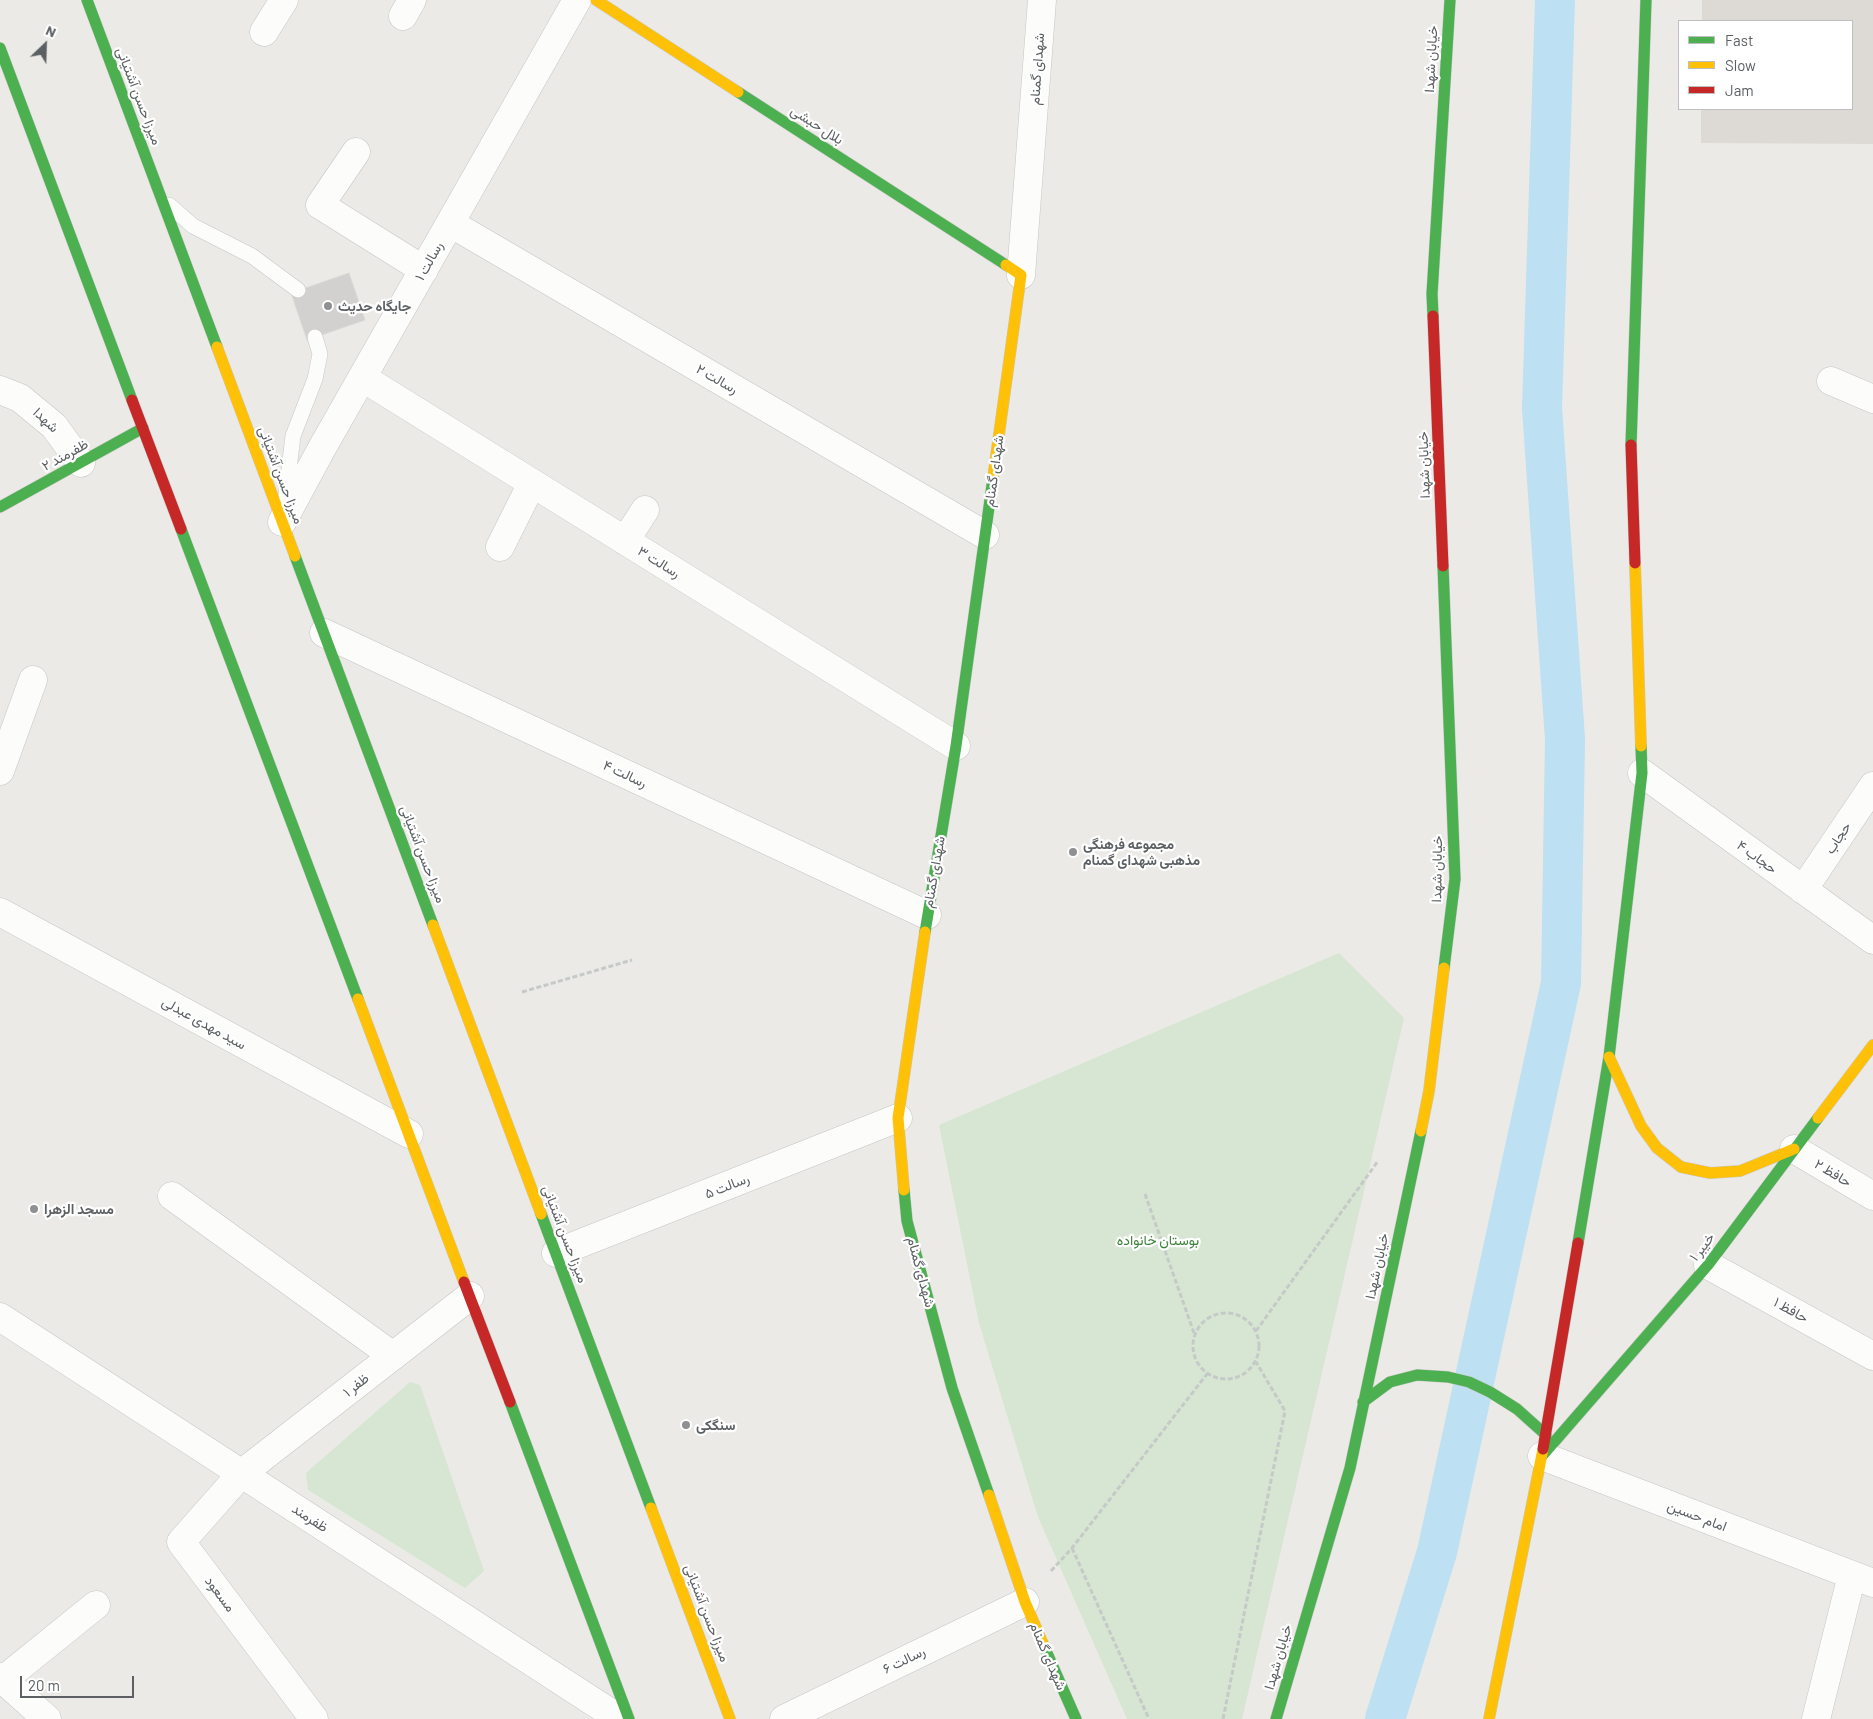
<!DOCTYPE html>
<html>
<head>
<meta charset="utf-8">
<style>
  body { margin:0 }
  #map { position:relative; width:1873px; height:1719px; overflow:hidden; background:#ebeae6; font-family:Barlow,sans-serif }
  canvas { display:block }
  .legend { position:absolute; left:1678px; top:20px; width:175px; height:90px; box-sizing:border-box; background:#fff; border:1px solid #bebfc1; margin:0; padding:6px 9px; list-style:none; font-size:15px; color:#5c6063 }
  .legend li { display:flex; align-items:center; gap:10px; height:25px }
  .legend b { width:25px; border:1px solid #bebfc1 }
  .north { position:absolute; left:20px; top:20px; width:50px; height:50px; -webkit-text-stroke:4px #fff; paint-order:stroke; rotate:24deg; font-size:14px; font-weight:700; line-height:20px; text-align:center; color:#5c6063 }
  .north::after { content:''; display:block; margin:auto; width:18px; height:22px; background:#5c6063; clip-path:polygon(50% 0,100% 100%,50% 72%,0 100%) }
  .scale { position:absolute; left:20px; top:1676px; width:114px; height:22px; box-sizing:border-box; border:2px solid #5c6063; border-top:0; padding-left:6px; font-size:15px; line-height:18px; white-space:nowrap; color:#5c6063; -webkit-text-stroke:4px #fff; paint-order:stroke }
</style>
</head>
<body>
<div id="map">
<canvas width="1873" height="1719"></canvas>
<ul class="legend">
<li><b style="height:6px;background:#4caf50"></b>Fast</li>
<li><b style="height:6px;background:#ffc107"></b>Slow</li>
<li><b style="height:6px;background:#c62828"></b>Jam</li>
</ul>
<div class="north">N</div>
<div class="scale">20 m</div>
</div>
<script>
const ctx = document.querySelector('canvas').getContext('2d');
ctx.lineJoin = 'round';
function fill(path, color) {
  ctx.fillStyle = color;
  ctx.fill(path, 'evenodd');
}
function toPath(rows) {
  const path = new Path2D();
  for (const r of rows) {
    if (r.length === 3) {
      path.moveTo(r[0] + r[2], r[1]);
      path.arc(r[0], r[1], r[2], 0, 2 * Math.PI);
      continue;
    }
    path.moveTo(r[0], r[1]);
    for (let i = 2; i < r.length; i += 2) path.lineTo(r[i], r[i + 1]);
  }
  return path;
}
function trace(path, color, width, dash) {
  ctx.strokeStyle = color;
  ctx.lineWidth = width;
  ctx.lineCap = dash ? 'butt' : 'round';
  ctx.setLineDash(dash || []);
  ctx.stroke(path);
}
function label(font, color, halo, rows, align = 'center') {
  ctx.font = font + ' Barlow,Vazirmatn,sans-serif';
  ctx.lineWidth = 4.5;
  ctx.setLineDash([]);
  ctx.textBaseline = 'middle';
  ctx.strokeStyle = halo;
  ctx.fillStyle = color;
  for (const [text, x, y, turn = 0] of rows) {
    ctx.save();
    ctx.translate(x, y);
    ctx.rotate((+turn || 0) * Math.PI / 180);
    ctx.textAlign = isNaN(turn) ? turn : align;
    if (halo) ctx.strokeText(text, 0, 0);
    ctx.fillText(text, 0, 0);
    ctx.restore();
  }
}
fill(toPath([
  [1702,0,1873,0,1873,144,1701,143,1701,109,1852,109,1852,21,1702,21]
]), '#dddad6');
fill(toPath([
  [1339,953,1404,1018,1242,1719,1127,1719,1038,1517,979,1323,939,1125],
  [410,1382,420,1385,484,1571,465,1588,308,1490,306,1473]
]), '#d6e6d2');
trace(toPath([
  [1385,1719,1437,1552,1561,983,1565,739,1542,408,1555,0]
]), '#bde0f3', 40);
const building = toPath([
  [349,273,365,320,307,340,291,293,349,273]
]);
fill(building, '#d2d1cf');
trace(building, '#dad9d6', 1);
const lane = toPath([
  [169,205,193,226,252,256,298,290],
  [285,503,293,436,315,379,320,354,315,337]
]);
const street = toPath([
  [403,16,412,0],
  [264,32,284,0],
  [356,152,320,205,424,270],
  [450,223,985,535],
  [1021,275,1042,0],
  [363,378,956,746],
  [1831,381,1873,399],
  [0,390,20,398,54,426,81,463],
  [282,522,322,448,577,0],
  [625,541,645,510],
  [500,547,532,483],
  [324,633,927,915],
  [0,771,33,680],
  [1642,773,1873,940],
  [1803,890,1873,786],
  [0,912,409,1134],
  [1794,1149,1873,1196],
  [172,1196,393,1356],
  [556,1253,898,1118],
  [1708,1265,1873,1356],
  [0,1317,620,1719],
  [1542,1456,1873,1583],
  [0,1677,47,1719],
  [3,1680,96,1605],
  [314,1719,181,1542,241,1474,470,1296],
  [784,1719,1025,1602],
  [1816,1719,1852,1575]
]);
const fast = toPath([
  [87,0,217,347],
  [0,48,132,400],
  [738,92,1006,265],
  [1433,316,1432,294,1450,0],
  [1631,445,1646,0],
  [0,507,143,428],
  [181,529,358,999],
  [295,556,433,925],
  [1443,566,1455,879,1444,968],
  [925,932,956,746,993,478],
  [904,1190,907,1221,952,1388,989,1495],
  [541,1214,651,1508],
  [1578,1243,1609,1057,1642,773,1641,746],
  [510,1402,629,1719],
  [1363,1402,1390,1382,1417,1375,1448,1377,1469,1382,1490,1392,1517,1409,1546,1435],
  [1542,1456,1708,1265,1818,1118],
  [1043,1644,1076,1719],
  [1276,1719,1350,1468,1421,1131]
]);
const slow = toPath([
  [596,0,738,92],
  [217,347,295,556],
  [993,478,1021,275,1006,265],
  [1635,563,1641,746],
  [433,925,541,1214],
  [358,999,464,1282],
  [1609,1057,1641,1126,1657,1148,1681,1167,1710,1173,1740,1171,1794,1149],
  [1818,1118,1873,1045],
  [1421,1131,1429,1091,1444,968],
  [904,1190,898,1118,925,932],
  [989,1495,1025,1602,1043,1644],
  [651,1508,730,1719],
  [1489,1719,1543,1449]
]);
const jam = toPath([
  [1433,316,1443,566],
  [132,400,181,529],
  [1631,445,1635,563],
  [464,1282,510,1402],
  [1543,1449,1578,1243]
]);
trace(lane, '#c5c6c6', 16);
trace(street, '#c5c6c6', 29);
trace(fast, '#c8c8c8', 12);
trace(slow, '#c8c8c8', 12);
trace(jam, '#c8c8c8', 12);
trace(toPath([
  [522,992,632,960],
  [1145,1194,1194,1333],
  [1226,1346,33],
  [1256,1331,1378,1161],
  [1072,1548,1149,1719],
  [1051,1571,1072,1548,1207,1374],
  [1223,1719,1285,1411,1256,1362]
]), '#c5cac8', 3, [5, 2.5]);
trace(lane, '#fcfcfb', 15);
trace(street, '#fcfcfb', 28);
trace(fast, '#4caf50', 11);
trace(slow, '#ffc107', 11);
trace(jam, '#c62828', 11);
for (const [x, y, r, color] of [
  [328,306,5,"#8e9091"],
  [1073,852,5,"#8e9091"],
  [34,1209,5,"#8e9091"],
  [686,1425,5,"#8e9091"]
]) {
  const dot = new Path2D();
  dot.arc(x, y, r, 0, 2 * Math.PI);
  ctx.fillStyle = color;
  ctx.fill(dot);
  trace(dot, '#fff', 2);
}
label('14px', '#5c6063', '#fff', [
  ["خیابان شهدا",1431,59,-87],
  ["شهدای گمنام",1037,69,-86],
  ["میرزا حسن آشتیانی",139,96,69],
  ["بلال حبشی",817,125,33],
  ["رسالت ۱",429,261,-61],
  ["رسالت ۲",717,379,30],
  ["شهدا",46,420,43],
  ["ظفرمند ۲",65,455,-29],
  ["خیابان شهدا",1424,465,-92],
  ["شهدای گمنام",994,471,-82],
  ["میرزا حسن آشتیانی",281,475,69],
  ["رسالت ۳",659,562,32],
  ["رسالت ۴",625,774,25],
  ["حجاب",1838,838,-56],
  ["میرزا حسن آشتیانی",423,854,69],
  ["حجاب ۴",1757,857,36],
  ["خیابان شهدا",1437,869,-89],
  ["شهدای گمنام",934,872,-80],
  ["سید مهدی عبدلی",204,1023,29],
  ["حافظ ۲",1833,1173,31],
  ["رسالت ۵",727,1186,-21],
  ["میرزا حسن آشتیانی",565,1234,69],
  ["خیبر ۱",1702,1247,-52],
  ["خیابان شهدا",1377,1266,-78],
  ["شهدای گمنام",921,1272,75],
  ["حافظ ۱",1791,1310,29],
  ["ظفر ۱",356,1385,-38],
  ["امام حسین",1697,1516,21],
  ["ظفرمند",310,1518,33],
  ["مسعود",220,1594,53],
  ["میرزا حسن آشتیانی",707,1613,69],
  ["شهدای گمنام",1048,1656,67],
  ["خیابان شهدا",1278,1657,-74],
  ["رسالت ۶",904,1660,-26]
]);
label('bold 14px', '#5c6063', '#fff', [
  ["جایگاه حدیث",338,306],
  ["مجموعه فرهنگی",1083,844],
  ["مذهبی شهدای گمنام",1083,860],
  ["مسجد الزهرا",44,1209],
  ["سنگکی",696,1425]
], 'left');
label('14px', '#3e833c', '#fff', [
  ["بوستان خانواده",1158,1240]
]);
</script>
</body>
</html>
